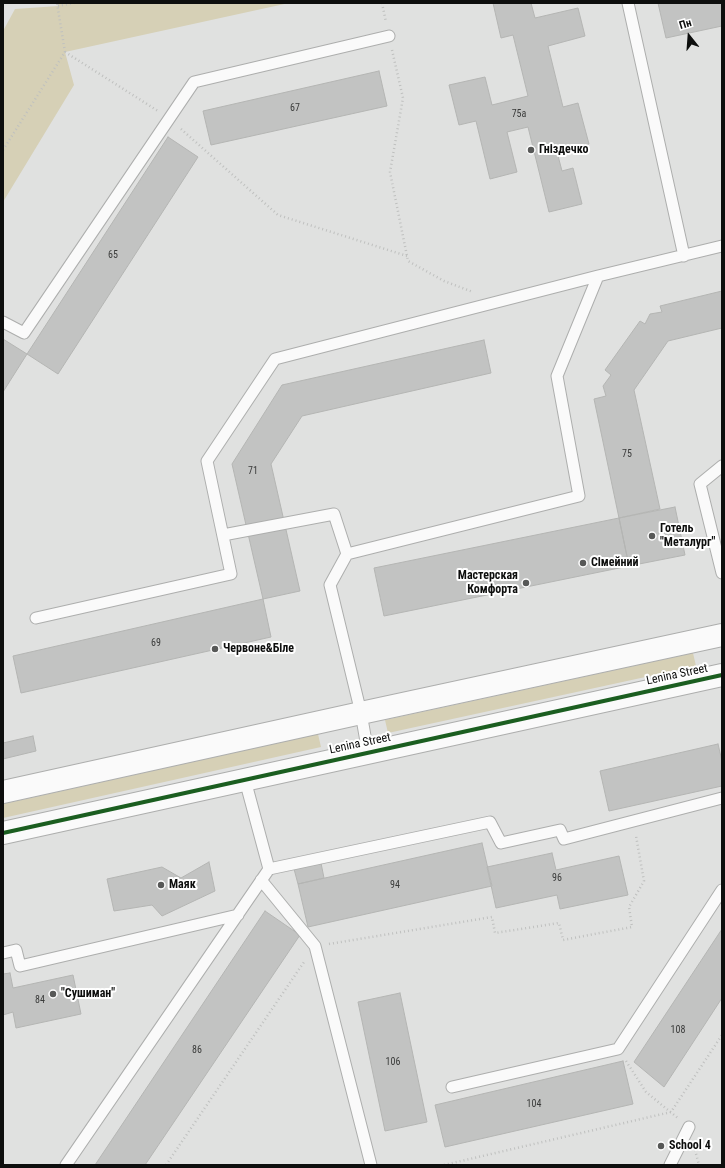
<!DOCTYPE html>
<html>
<head>
<meta charset="utf-8">
<style>
  body { margin:0 }
  #map { position:relative; width:725px; height:1168px; overflow:hidden; background:#e0e1e0; font-family:"Roboto Condensed",sans-serif }
  canvas { display:block }
  .frame { position:absolute; inset:0; border:4px solid #0d0e0d; pointer-events:none }
  .north { position:absolute; left:669px; top:16px; width:40px; height:40px; -webkit-text-stroke:3px #fff; paint-order:stroke; rotate:343deg; font-size:11px; font-weight:700; line-height:16px; text-align:center; color:#0d0e0d }
  .north::after { content:''; display:block; margin:auto; width:14px; height:18px; background:#0d0e0d; clip-path:polygon(50% 0,100% 100%,50% 72%,0 100%) }
</style>
</head>
<body>
<div id="map">
<canvas width="725" height="1168"></canvas>
<div class="frame"></div>
<div class="north">Пн</div>
</div>
<script>
const ctx = document.querySelector('canvas').getContext('2d');
ctx.lineJoin = 'round';
function fill(path, color) {
  ctx.fillStyle = color;
  ctx.fill(path, 'evenodd');
}
function toPath(rows) {
  const path = new Path2D();
  for (const r of rows) {
    path.moveTo(r[0], r[1]);
    for (let i = 2; i < r.length; i += 2) path.lineTo(r[i], r[i + 1]);
  }
  return path;
}
function trace(path, color, width, dash) {
  ctx.strokeStyle = color;
  ctx.lineWidth = width;
  ctx.lineCap = dash ? 'butt' : 'round';
  ctx.setLineDash(dash || []);
  ctx.stroke(path);
}
function label(font, color, halo, rows, align = 'center') {
  ctx.font = font + ' "Roboto Condensed",sans-serif';
  ctx.lineWidth = 4;
  ctx.setLineDash([]);
  ctx.textBaseline = 'middle';
  ctx.strokeStyle = halo;
  ctx.fillStyle = color;
  for (const [text, x, y, turn = 0] of rows) {
    ctx.save();
    ctx.translate(x, y);
    ctx.rotate((+turn || 0) * Math.PI / 180);
    ctx.textAlign = isNaN(turn) ? turn : align;
    if (halo) ctx.strokeText(text, 0, 0);
    ctx.fillText(text, 0, 0);
    ctx.restore();
  }
}
fill(toPath([
  [57,3,289,3,65,52,74,85,3,202,3,31,15,9,58,6],
  [693,653,696,666,388,733,385,720],
  [318,734,321,747,3,818,3,804]
]), '#d6d0b6');
const building = toPath([
  [493,3,531,3,535,18,578,8,585,36,548,46,563,107,578,103,589,144,557,152,562,171,573,168,582,204,549,212,528,127,507,132,517,172,490,179,476,121,459,125,449,85,485,77,492,105,528,96,513,35,501,38,493,3],
  [658,3,722,3,722,26,666,38,658,3],
  [379,71,387,106,211,145,203,111,379,71],
  [168,137,198,157,58,374,27,354,168,137],
  [722,291,722,328,668,341,634,390,660,509,619,518,594,399,606,396,603,386,611,375,605,370,640,321,645,324,650,314,662,312,660,306,722,291],
  [3,339,27,354,3,392,3,339],
  [484,340,491,373,302,416,271,464,300,591,263,599,232,464,282,385,484,340],
  [675,507,685,555,629,566,619,518,675,507],
  [619,518,629,566,384,616,374,568,619,518],
  [263,599,271,637,21,693,13,656,263,599],
  [33,736,36,751,3,759,3,743,33,736],
  [718,744,722,761,722,786,609,811,600,771,718,744],
  [482,843,492,886,308,927,298,884,482,843],
  [552,853,556,870,619,856,628,895,560,909,557,895,496,908,487,867,552,853],
  [209,862,215,891,162,916,152,905,114,911,107,879,162,867,181,878,209,862],
  [321,863,324,878,298,884,294,869,321,863],
  [265,911,300,935,145,1165,95,1165,265,911],
  [722,929,722,998,664,1087,634,1062,722,929],
  [10,973,13,988,73,975,81,1014,16,1028,13,1012,3,1015,3,974,10,973],
  [400,993,427,1122,385,1131,358,1002,400,993],
  [623,1061,633,1104,445,1147,435,1105,623,1061]
]);
fill(building, '#c2c3c2');
trace(building, '#b4b5b3', 1);
const service = toPath([
  [628,3,684,256],
  [3,322,24,333,194,82,389,36],
  [722,466,700,484,722,573],
  [223,535,334,514,347,554],
  [36,618,231,574,207,461,275,359,598,276],
  [368,753,361,713,330,585,347,554,579,496,557,376,598,276,722,246],
  [269,869,490,822,501,843,560,830,564,839,722,798],
  [261,880,315,946,371,1165],
  [3,953,16,950,20,966,238,915],
  [452,1087,618,1049,722,890],
  [66,1165,269,869,245,780],
  [670,1165,689,1127]
]);
const tertiary = toPath([
  [3,792,361,713,722,635],
  [3,833,722,675]
]);
trace(service, '#adaead', 13);
trace(tertiary, '#adaead', 24);
trace(toPath([
  [382,3,386,22],
  [58,6,74,3],
  [392,50,403,98,390,172,408,261,444,281,473,292],
  [65,52,158,111],
  [181,129,278,215,407,256],
  [3,150,65,52,57,3],
  [329,944,492,917,495,933,559,923,563,940,632,927,629,907,644,881,636,836],
  [626,1061,646,1092,679,1119],
  [695,1150,699,1165],
  [166,1165,304,962],
  [444,1165,671,1112,722,1035]
]), '#bfc0bf', 2.5, [1, 3]);
trace(service, '#fafafa', 11);
trace(tertiary, '#fafafa', 22);
trace(toPath([
  [3,833,722,675]
]), '#1b5e20', 4);
for (const [x, y, r, color] of [
  [531,150,4,"#575857"],
  [652,536,4,"#575857"],
  [583,563,4,"#575857"],
  [526,583,4,"#575857"],
  [215,649,4,"#575857"],
  [161,885,4,"#575857"],
  [53,994,4,"#575857"],
  [661,1146,4,"#575857"]
]) {
  const dot = new Path2D();
  dot.arc(x, y, r, 0, 2 * Math.PI);
  ctx.fillStyle = color;
  ctx.fill(dot);
  trace(dot, '#fff', 1.5);
}
label('10px', '#3a3b3a', null, [
  ["67",295,108],
  ["75а",519,114],
  ["65",113,255],
  ["75",627,454],
  ["71",253,471],
  ["69",156,643],
  ["96",557,878],
  ["94",395,885],
  ["84",40,1000],
  ["108",678,1030],
  ["86",197,1050],
  ["106",393,1062],
  ["104",534,1104]
]);
label('bold 12px', '#0d0e0d', '#fff', [
  ["Гніздечко",539,150],
  ["Готель",660,529],
  ["\"Металург\"",660,543],
  ["Сімейний",591,563],
  ["Мастерская",518,576,"right"],
  ["Комфорта",518,590,"right"],
  ["Червоне&Біле",223,649],
  ["Маяк",169,885],
  ["\"Сушиман\"",61,994],
  ["School 4",669,1146]
], 'left');
label('12px', '#0d0e0d', '#fff', [
  ["Lenina Street",677,675,-12],
  ["Lenina Street",360,744,-12]
]);
</script>
</body>
</html>
